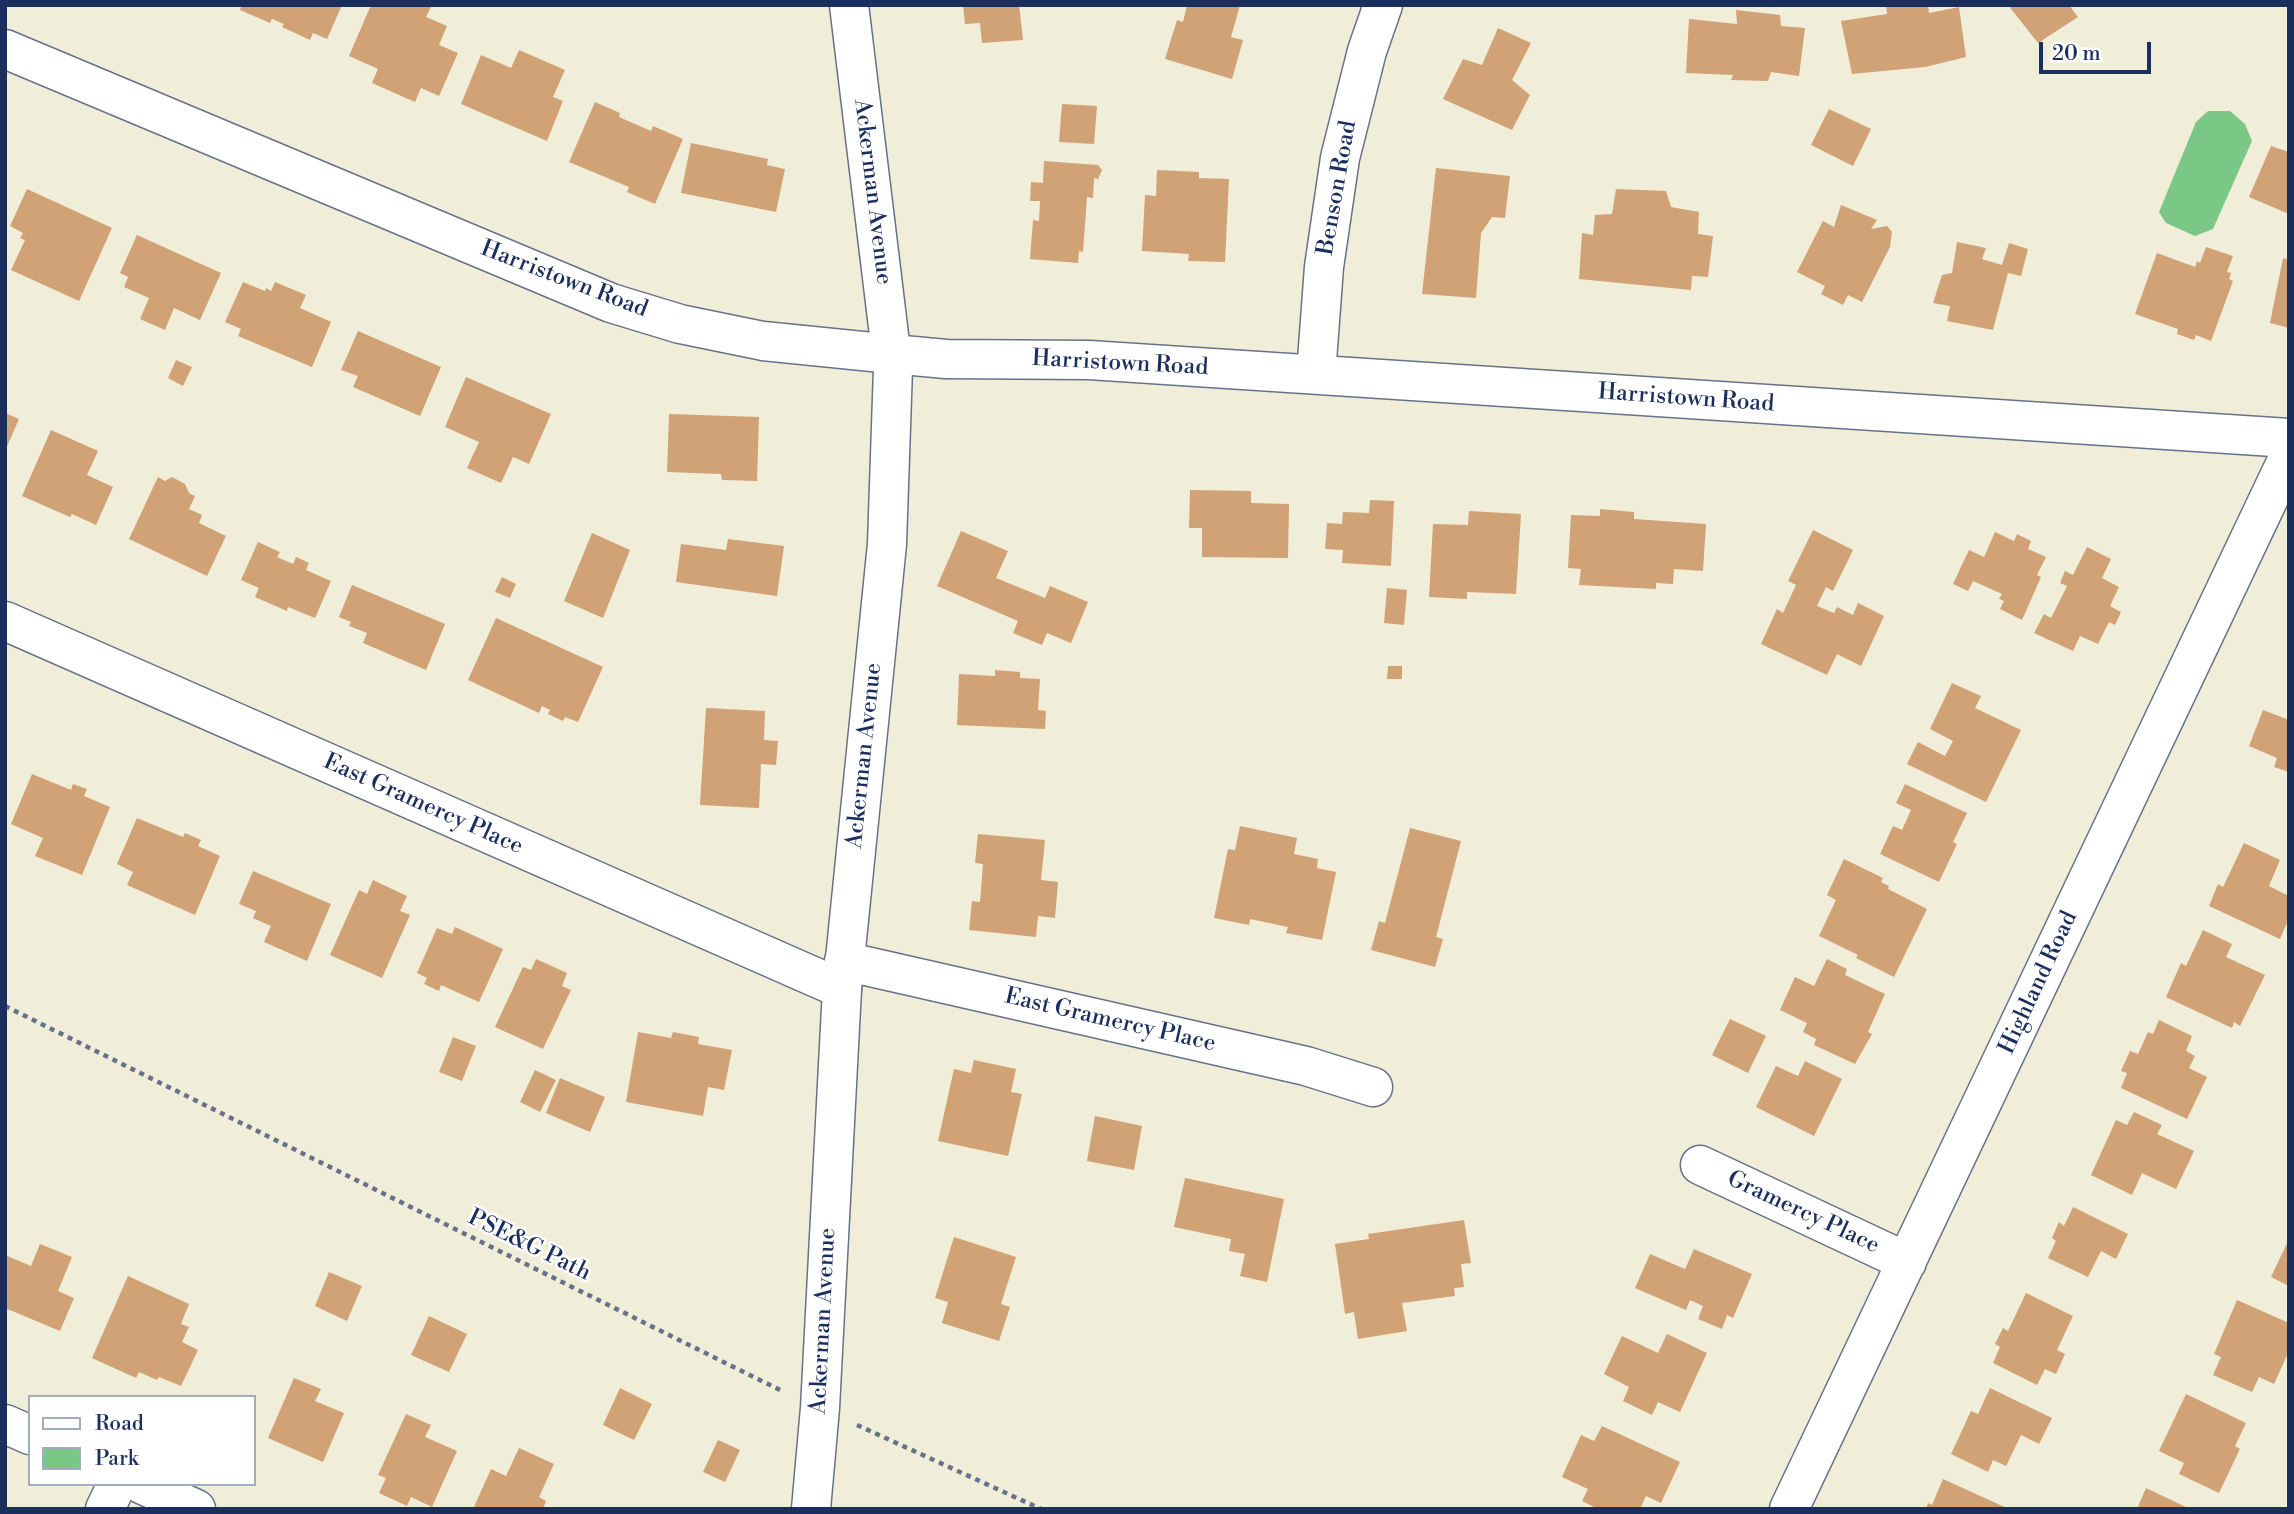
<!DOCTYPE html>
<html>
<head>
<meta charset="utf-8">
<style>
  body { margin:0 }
  #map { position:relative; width:2294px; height:1514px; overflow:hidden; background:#f0edd9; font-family:"Libre Bodoni",serif }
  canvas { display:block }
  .frame { position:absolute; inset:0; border:7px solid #1b2f5e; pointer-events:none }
  .legend { position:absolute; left:28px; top:1395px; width:228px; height:91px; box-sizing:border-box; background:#fff; border:2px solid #a4acbf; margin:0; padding:9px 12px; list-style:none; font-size:21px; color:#1b2f5e }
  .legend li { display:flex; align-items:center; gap:14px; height:35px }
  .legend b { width:35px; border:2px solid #a4acbf }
  .scale { position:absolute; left:2039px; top:42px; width:112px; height:32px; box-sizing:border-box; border:4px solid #1b2f5e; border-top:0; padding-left:9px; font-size:21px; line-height:24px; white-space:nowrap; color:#1b2f5e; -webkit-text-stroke:5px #fff; paint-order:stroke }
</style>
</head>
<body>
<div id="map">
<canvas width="2294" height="1514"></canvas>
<div class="frame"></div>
<ul class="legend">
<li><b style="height:9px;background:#fff"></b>Road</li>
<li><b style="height:19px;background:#7bc886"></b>Park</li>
</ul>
<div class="scale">20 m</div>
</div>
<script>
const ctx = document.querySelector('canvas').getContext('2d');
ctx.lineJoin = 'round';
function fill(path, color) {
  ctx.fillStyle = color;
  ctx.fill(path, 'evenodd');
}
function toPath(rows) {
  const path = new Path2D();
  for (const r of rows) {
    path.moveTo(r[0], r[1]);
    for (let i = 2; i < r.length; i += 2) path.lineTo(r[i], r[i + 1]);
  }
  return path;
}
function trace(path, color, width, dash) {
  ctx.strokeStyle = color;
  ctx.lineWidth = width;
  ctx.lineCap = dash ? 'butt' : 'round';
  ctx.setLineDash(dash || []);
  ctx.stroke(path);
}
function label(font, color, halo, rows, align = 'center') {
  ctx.font = font + ' "Libre Bodoni",serif';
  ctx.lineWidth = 5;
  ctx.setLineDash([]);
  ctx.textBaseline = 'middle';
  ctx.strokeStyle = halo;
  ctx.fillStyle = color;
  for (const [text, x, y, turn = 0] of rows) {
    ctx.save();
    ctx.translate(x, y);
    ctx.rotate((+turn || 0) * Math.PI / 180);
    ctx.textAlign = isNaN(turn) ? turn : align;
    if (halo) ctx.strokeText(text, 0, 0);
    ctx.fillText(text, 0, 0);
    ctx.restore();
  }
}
fill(toPath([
  [2208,111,2230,111,2245,124,2252,141,2213,229,2195,236,2166,223,2159,212,2196,122]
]), '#7bc886');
fill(toPath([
  [242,5,342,5,327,39,313,33,310,40,282,27,284,24,272,19,270,23,240,10],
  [371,5,432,5,426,17,447,26,439,45,458,53,439,96,421,88,415,102,372,83,378,69,349,56],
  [963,5,1019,5,1023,40,982,43,980,23,965,24],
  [1187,5,1240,5,1231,37,1243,40,1232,79,1165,59,1177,20,1183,22],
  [1886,5,1928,5,1929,13,1959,7,1966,57,1925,67,1852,74,1841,21,1887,14],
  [2008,5,2069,5,2078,17,2038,43],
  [1736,10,1780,15,1781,26,1805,28,1799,76,1771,72,1768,81,1731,80,1733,75,1686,73,1689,19,1737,24],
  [1498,28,1531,43,1512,80,1530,95,1512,130,1443,99,1463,59,1482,65],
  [519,50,565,70,553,97,563,101,547,141,461,104,481,55,511,68],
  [595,102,620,113,619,117,651,131,653,126,683,139,655,204,627,192,629,187,569,162],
  [1062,104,1097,106,1094,144,1059,142],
  [1829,109,1871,129,1853,166,1811,145],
  [691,143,768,159,767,165,785,169,776,212,681,193],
  [2271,146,2289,152,2289,214,2249,197],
  [1044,161,1098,165,1102,170,1098,179,1094,178,1093,198,1087,197,1083,252,1079,251,1078,263,1030,259,1033,220,1039,221,1040,201,1030,201,1031,182,1043,183],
  [1436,168,1510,176,1505,218,1492,217,1481,233,1476,298,1422,294],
  [1157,170,1199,172,1199,178,1229,179,1225,262,1188,261,1189,254,1142,251,1145,195,1156,196],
  [27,189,112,228,79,301,11,270,25,240,20,238,23,233,10,226],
  [1616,189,1666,191,1671,207,1699,212,1698,234,1713,236,1708,277,1692,276,1691,290,1579,279,1582,233,1593,235,1595,215,1612,214],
  [1841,205,1877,220,1871,229,1887,226,1892,232,1890,247,1862,302,1848,295,1843,305,1821,294,1825,286,1797,272,1823,221,1834,227],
  [137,235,221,273,200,320,174,308,165,330,140,319,149,298,124,287,128,277,120,273],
  [1957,242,1986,248,1982,259,2002,265,2009,243,2028,249,2021,276,2008,273,1993,330,1947,321,1950,306,1933,303,1942,275,1952,273],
  [2206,247,2233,256,2227,272,2231,273,2229,279,2233,281,2211,341,2196,335,2194,340,2177,334,2178,329,2135,314,2157,253,2195,267,2197,261,2200,263],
  [2283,258,2289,260,2289,328,2270,323],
  [243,282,265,291,266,288,271,291,275,282,306,295,300,308,331,322,312,367,238,336,241,329,225,322],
  [358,331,441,367,420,416,353,387,358,376,341,370],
  [176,360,192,367,183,386,168,378],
  [466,377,551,414,529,464,513,457,501,483,467,468,479,442,445,427],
  [5,413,19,419,5,451],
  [669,414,759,417,757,481,722,480,721,474,667,472],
  [51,430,98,451,87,475,113,487,96,525,72,514,70,517,22,496],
  [158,477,165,481,172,477,185,484,189,493,195,496,189,509,202,515,199,523,226,536,207,576,129,539],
  [1190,490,1251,491,1251,503,1289,504,1288,558,1202,557,1202,528,1189,528],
  [1370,500,1394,501,1391,566,1342,563,1343,550,1325,549,1327,523,1342,524,1343,512,1369,513],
  [1600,509,1634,512,1634,519,1706,524,1703,571,1674,569,1673,584,1656,583,1656,589,1579,585,1581,569,1568,568,1571,515,1600,516],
  [1469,511,1521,514,1516,594,1467,592,1467,599,1429,597,1433,524,1468,525],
  [1813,530,1853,550,1833,591,1826,587,1817,606,1834,613,1837,607,1853,615,1858,603,1884,616,1861,666,1837,654,1827,675,1761,644,1777,609,1783,613,1796,585,1788,581],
  [961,531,1008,551,996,578,1045,598,1050,586,1088,602,1071,643,1047,633,1042,645,1013,633,1018,621,937,586],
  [1995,532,2014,541,2017,534,2031,541,2028,549,2046,557,2037,575,2041,577,2022,620,2000,609,2004,601,1999,599,2002,594,1973,581,1968,591,1953,584,1969,550,1984,557],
  [592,533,630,550,603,618,564,601],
  [728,539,784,546,777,596,676,582,681,544,726,550],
  [258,542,280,552,277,557,293,564,296,557,309,563,306,570,331,581,315,618,288,607,287,611,255,597,259,588,241,580],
  [2087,547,2111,559,2102,578,2119,587,2110,606,2121,612,2115,625,2109,622,2098,644,2080,636,2073,651,2034,633,2044,614,2051,618,2067,586,2060,583,2065,571,2073,575],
  [502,577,516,584,510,598,495,592],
  [352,585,445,624,426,670,363,643,367,633,349,626,351,622,339,617],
  [1387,588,1407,590,1404,625,1384,623],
  [496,618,603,667,578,722,565,717,563,721,548,714,550,710,542,706,539,713,468,680],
  [1388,666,1402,666,1402,679,1387,679],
  [995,670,1020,672,1020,678,1040,679,1038,710,1046,711,1045,729,957,725,959,674,995,676],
  [1952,683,1981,696,1975,708,2021,730,1986,802,1907,764,1918,742,1945,756,1953,741,1930,729],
  [706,708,765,711,764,740,778,741,776,765,761,764,759,808,700,805],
  [2263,710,2289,720,2289,772,2274,767,2277,758,2249,746],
  [32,774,71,790,73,784,87,789,84,796,110,807,82,875,35,856,43,838,11,824],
  [1905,784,1967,813,1953,842,1957,844,1939,882,1880,854,1893,826,1902,830,1911,810,1896,803],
  [137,818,183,837,185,833,201,840,198,846,220,856,195,915,127,885,133,872,117,864],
  [1240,826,1297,838,1294,854,1318,859,1317,868,1336,872,1322,940,1286,933,1288,927,1250,919,1249,925,1214,918,1228,849,1235,850],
  [1410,828,1461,841,1436,937,1443,939,1435,967,1371,950,1379,921,1385,923],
  [978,834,1045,840,1041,880,1058,882,1055,918,1038,916,1036,937,969,930,972,901,980,902,983,864,975,863],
  [2244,843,2280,860,2269,886,2289,896,2289,918,2280,939,2209,906,2218,884,2223,887],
  [1844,859,1883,878,1881,882,1889,886,1888,889,1927,909,1894,977,1856,958,1858,955,1819,936,1836,900,1827,895],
  [253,871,331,904,307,961,264,942,271,926,253,918,256,911,239,904],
  [373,880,407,896,400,911,410,915,382,978,330,955,359,890,367,894],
  [455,927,503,949,479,1002,441,985,439,991,424,984,427,978,417,973,437,928,452,934],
  [2203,930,2232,944,2226,957,2265,975,2240,1026,2234,1022,2232,1028,2166,997,2181,963,2186,966],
  [536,959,567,973,562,986,571,990,543,1049,495,1027,523,967,531,970],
  [1827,959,1847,969,1845,975,1885,994,1868,1032,1872,1034,1855,1064,1814,1045,1816,1039,1803,1032,1807,1023,1780,1010,1795,977,1814,986],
  [1730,1019,1766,1036,1748,1073,1712,1055],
  [2159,1020,2192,1036,2186,1051,2195,1056,2189,1068,2207,1077,2187,1119,2121,1088,2127,1073,2121,1071,2130,1051,2138,1054,2148,1032,2153,1034],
  [638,1032,671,1038,673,1032,699,1037,698,1044,732,1050,724,1090,708,1087,703,1116,626,1102],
  [453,1037,476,1046,462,1081,439,1072],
  [974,1060,1016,1069,1011,1092,1022,1094,1008,1156,938,1141,954,1069,971,1073],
  [1805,1061,1842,1079,1814,1136,1756,1107,1776,1066,1798,1076],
  [535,1070,556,1080,540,1112,520,1102],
  [560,1078,605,1097,590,1132,546,1113],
  [2134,1112,2162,1125,2157,1134,2194,1151,2176,1189,2142,1173,2132,1195,2091,1175,2116,1120,2127,1125],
  [1095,1116,1142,1126,1134,1170,1087,1161],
  [1185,1178,1284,1199,1267,1282,1240,1276,1245,1254,1229,1251,1231,1239,1174,1227],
  [2073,1207,2128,1234,2116,1259,2101,1251,2088,1277,2048,1258,2056,1241,2052,1238,2059,1222,2064,1226],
  [1464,1220,1471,1263,1461,1264,1464,1287,1454,1288,1455,1296,1402,1303,1407,1331,1358,1339,1354,1312,1345,1314,1335,1244,1369,1239,1368,1234],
  [954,1237,1016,1257,1001,1304,1010,1307,999,1341,942,1323,948,1302,935,1298],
  [2289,1239,2289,1286,2271,1277],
  [40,1244,72,1257,58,1291,74,1298,60,1331,5,1308,5,1255,31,1266],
  [1694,1249,1752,1274,1733,1318,1727,1315,1722,1329,1698,1319,1703,1306,1690,1300,1686,1310,1635,1288,1650,1254,1685,1269],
  [329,1272,362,1286,347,1321,315,1306],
  [128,1276,189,1304,181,1324,189,1327,182,1342,198,1350,181,1386,159,1377,157,1380,139,1372,136,1378,92,1358],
  [2026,1293,2073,1316,2057,1350,2065,1354,2056,1374,2045,1369,2037,1385,1993,1363,2000,1347,1995,1344,2003,1328,2008,1331],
  [2237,1300,2289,1323,2289,1351,2274,1384,2259,1377,2252,1392,2213,1375,2221,1357,2214,1354],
  [429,1316,467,1334,449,1372,411,1355],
  [1667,1334,1707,1353,1680,1412,1658,1402,1652,1415,1623,1401,1629,1387,1604,1374,1622,1336,1658,1353],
  [294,1378,321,1389,315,1401,344,1413,323,1462,268,1438],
  [620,1388,652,1404,634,1440,603,1425],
  [1990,1388,2052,1418,2039,1444,2021,1435,2006,1466,1993,1460,1988,1472,1951,1454,1971,1411,1978,1414],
  [2186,1394,2246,1423,2235,1446,2240,1449,2219,1493,2179,1474,2184,1463,2159,1451],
  [406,1414,431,1425,425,1437,457,1451,432,1507,411,1497,407,1506,379,1493,386,1478,378,1475],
  [1602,1426,1680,1462,1661,1503,1646,1496,1640,1509,1598,1509,1582,1501,1588,1489,1562,1477,1581,1435,1594,1441],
  [718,1440,740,1450,725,1482,703,1472],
  [519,1448,554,1464,539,1497,546,1501,543,1509,473,1509,491,1469,506,1476],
  [1943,1479,2009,1509,1926,1509,1928,1503,1932,1505],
  [2146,1488,2190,1509,2137,1509]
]), '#d0a276');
const minor = toPath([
  [5,49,611,303,680,324,763,341,892,354],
  [1316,374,1324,267,1340,158,1367,51,1383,5],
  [5,621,842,989],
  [844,961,1306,1066,1373,1087],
  [1700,1165,1907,1262],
  [105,1509,117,1484],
  [1789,1509,2289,456]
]);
const tertiary = toPath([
  [892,354,946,359,1089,360,2289,438],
  [5,1424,30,1435],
  [141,1484,196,1509],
  [811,1509,820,1408,842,989,887,544,893,368,849,5]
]);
trace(minor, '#667289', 41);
trace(tertiary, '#667289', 41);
trace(toPath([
  [5,1006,782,1391],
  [857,1425,1041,1509]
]), '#667289', 4.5, [5, 5]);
trace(minor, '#fff', 38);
trace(tertiary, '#fff', 38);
label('23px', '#1b2f5e', '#fff', [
  ["Benson Road",1338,188,-80],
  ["Ackerman Avenue",872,192,83],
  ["Harristown Road",564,280,21],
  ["Harristown Road",1120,364,3],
  ["Harristown Road",1686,399,4],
  ["Ackerman Avenue",865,756,-84],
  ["East Gramercy Place",423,805,24],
  ["Highland Road",2039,983,-65],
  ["East Gramercy Place",1110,1021,13],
  ["Gramercy Place",1803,1213,25],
  ["PSE&G Path",529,1246,26],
  ["Ackerman Avenue",824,1321,-87]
]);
</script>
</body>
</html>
